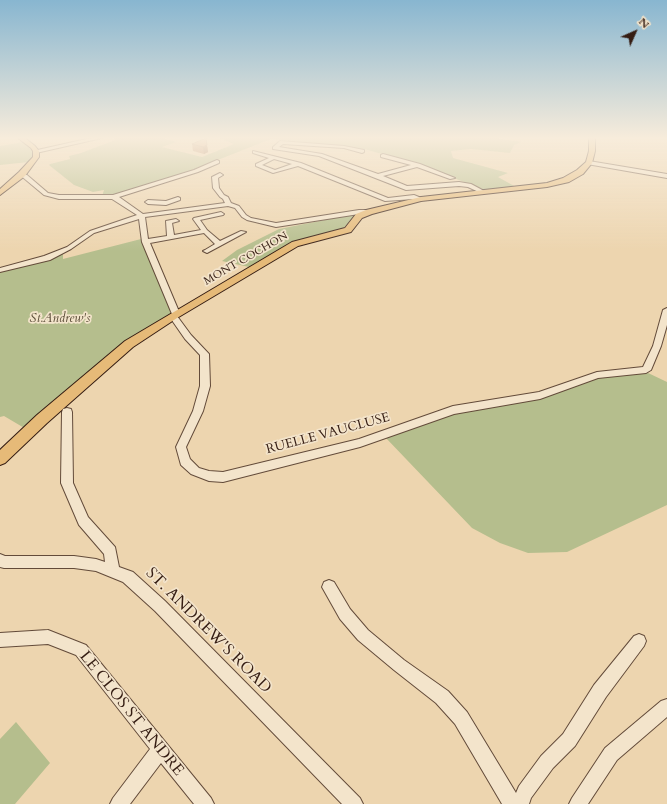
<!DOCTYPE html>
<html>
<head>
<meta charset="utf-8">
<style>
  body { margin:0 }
  #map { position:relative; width:667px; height:804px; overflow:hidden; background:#edd5af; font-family:Cardo,serif }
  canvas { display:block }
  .north { position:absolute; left:615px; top:12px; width:40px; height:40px; -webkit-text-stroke:3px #f3e4cb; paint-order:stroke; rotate:45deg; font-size:11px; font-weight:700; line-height:16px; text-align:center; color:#351d13 }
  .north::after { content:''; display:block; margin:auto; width:14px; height:18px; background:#351d13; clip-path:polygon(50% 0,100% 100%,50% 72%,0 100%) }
</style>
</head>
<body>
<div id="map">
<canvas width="667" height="804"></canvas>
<div class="north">N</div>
</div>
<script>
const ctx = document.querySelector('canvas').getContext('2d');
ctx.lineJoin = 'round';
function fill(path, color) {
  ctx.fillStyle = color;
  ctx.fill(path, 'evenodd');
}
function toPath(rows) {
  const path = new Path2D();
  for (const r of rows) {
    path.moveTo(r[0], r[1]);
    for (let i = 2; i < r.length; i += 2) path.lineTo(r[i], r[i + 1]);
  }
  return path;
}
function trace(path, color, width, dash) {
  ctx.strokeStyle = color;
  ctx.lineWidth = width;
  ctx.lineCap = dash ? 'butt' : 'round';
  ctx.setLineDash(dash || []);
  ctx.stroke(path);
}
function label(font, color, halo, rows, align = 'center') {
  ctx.font = font + ' Cardo,serif';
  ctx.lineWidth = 3.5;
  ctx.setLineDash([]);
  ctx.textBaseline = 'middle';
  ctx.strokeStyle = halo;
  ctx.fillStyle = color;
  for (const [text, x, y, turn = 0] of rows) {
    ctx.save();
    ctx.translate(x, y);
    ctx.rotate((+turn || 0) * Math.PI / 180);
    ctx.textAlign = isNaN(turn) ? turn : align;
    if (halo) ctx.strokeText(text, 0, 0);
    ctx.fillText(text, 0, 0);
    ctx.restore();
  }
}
fill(toPath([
  [113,138,164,138,176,142,162,147,202,157,234,144,219,138,496,138,521,142,514,145,510,153,471,149,451,151,453,158,508,173,498,177,516,187,484,190,421,165,364,149,271,139,177,176,114,196,102,196,104,190,93,192,74,185,49,165,50,164,70,159,69,156,81,153,115,140],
  [23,142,32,150,34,155,29,162,0,165,0,146],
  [355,214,359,214,352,218,343,229,291,242,249,267,222,261,237,250,279,229],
  [141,239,172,313,26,429,4,416,0,417,0,272,50,259,63,253,63,259],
  [646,372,667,382,667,505,567,552,528,553,500,543,472,528,385,437,455,412,548,396,570,386,599,378],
  [16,722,50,763,15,804,0,804,0,739]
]), '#b5be8d');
const minor = toPath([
  [91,138,102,138,36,153,33,151,91,138],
  [280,141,344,146,364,150,364,152,362,153,344,148,283,144,279,147,322,154,378,174,411,165,381,157,381,155,383,154,420,164,455,178,450,179,417,167,383,176,407,186,459,182,471,184,486,192,483,194,468,187,459,186,406,190,319,156,273,149,273,147,280,141],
  [253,151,301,163,388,198,414,195,424,199,421,201,414,199,385,201,298,166,273,173,256,166,256,164,269,158,253,153,253,151],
  [274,159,292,164,275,170,262,165,274,159],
  [217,160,219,161,219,163,198,172,119,197,143,214,225,203,223,199,220,197,213,188,212,177,220,173,223,175,218,178,219,188,224,195,228,197,231,203,239,206,246,215,251,218,276,223,359,210,369,210,372,212,369,214,359,214,276,227,247,220,242,217,235,208,228,206,145,217,148,239,167,236,166,221,176,219,179,221,172,223,174,235,201,230,193,219,194,218,221,212,224,214,223,215,200,220,207,230,220,241,241,231,246,232,207,253,203,251,205,250,215,244,204,233,150,243,180,314,177,316,191,335,209,354,210,386,203,411,186,447,190,459,199,468,209,471,223,472,359,439,453,406,539,392,597,372,643,367,653,346,663,310,667,308,667,325,661,346,651,370,646,373,598,378,540,399,454,414,360,447,223,482,209,481,191,474,181,465,176,447,193,411,200,386,200,355,185,339,169,316,172,314,142,242,139,219,94,233,71,249,50,260,0,272,0,268,44,256,67,247,90,231,137,215,112,199,59,199,44,195,20,175,20,173,27,175,48,193,59,195,113,195,194,170,217,160],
  [589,161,667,174,667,178,587,164,586,163,589,161],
  [178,197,180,198,180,200,166,205,148,204,145,202,148,200,166,201,178,197],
  [67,408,71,409,72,412,73,483,88,517,115,547,119,567,133,572,165,601,360,798,363,804,342,804,155,611,123,582,96,571,74,568,4,568,0,567,0,554,5,556,74,556,96,559,105,562,104,554,79,525,61,483,62,412,63,409,67,408],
  [329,580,334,582,350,609,368,630,404,660,448,691,467,712,516,793,519,786,541,756,563,734,594,685,634,636,639,634,644,636,646,641,644,646,606,697,575,746,553,768,531,798,529,804,502,804,455,724,436,703,394,670,358,640,340,619,322,587,324,582,329,580],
  [48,630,86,645,211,798,214,804,194,804,161,763,130,804,110,804,113,798,150,749,76,655,48,644,0,647,0,633,48,630],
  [667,699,667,717,617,760,588,804,569,804,572,798,605,748,661,701,667,699]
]);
const major = toPath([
  [18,138,25,138,35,146,39,151,39,157,25,176,0,195,0,189,19,172,33,157,33,151,31,148,18,138],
  [589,138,595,138,595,151,592,163,583,174,569,182,547,187,421,201,372,214,362,218,351,232,298,246,177,318,133,347,47,423,5,463,0,465,0,450,37,415,125,341,292,242,345,228,356,214,366,210,421,197,547,183,563,178,577,170,586,162,589,151,589,138]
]);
trace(minor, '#634b3a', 2);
trace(major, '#351d13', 2);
fill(minor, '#f3e4cb');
fill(major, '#e6ba78');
fill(toPath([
  [206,138,208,152,204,154,193,151,192,144]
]), '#b67a56');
fill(toPath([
  [207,145,208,152,204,154,203,147]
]), '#946346');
const building = toPath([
  [206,138,207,145,203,147,192,144,206,138]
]);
fill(building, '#d48e64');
trace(building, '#946346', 1);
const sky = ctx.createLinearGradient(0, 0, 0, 251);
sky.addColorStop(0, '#88b6d0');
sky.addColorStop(0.55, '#f7ecdb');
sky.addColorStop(1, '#f7ecdb00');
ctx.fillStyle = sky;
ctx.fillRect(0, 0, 667, 251);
label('11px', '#351d13', '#f3e4cb', [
  ["MONT COCHON",246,259,-30]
]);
label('italic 13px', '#5b4d38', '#f3e4cb', [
  ["St.Andrew's",60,319]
]);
label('13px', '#351d13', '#f3e4cb', [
  ["RUELLE VAUCLUSE",328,434,-15]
]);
label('16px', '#351d13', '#f3e4cb', [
  ["ST. ANDREW'S ROAD",208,631,45],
  ["LE CLOS ST ANDRE",131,714,51]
]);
</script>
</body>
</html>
